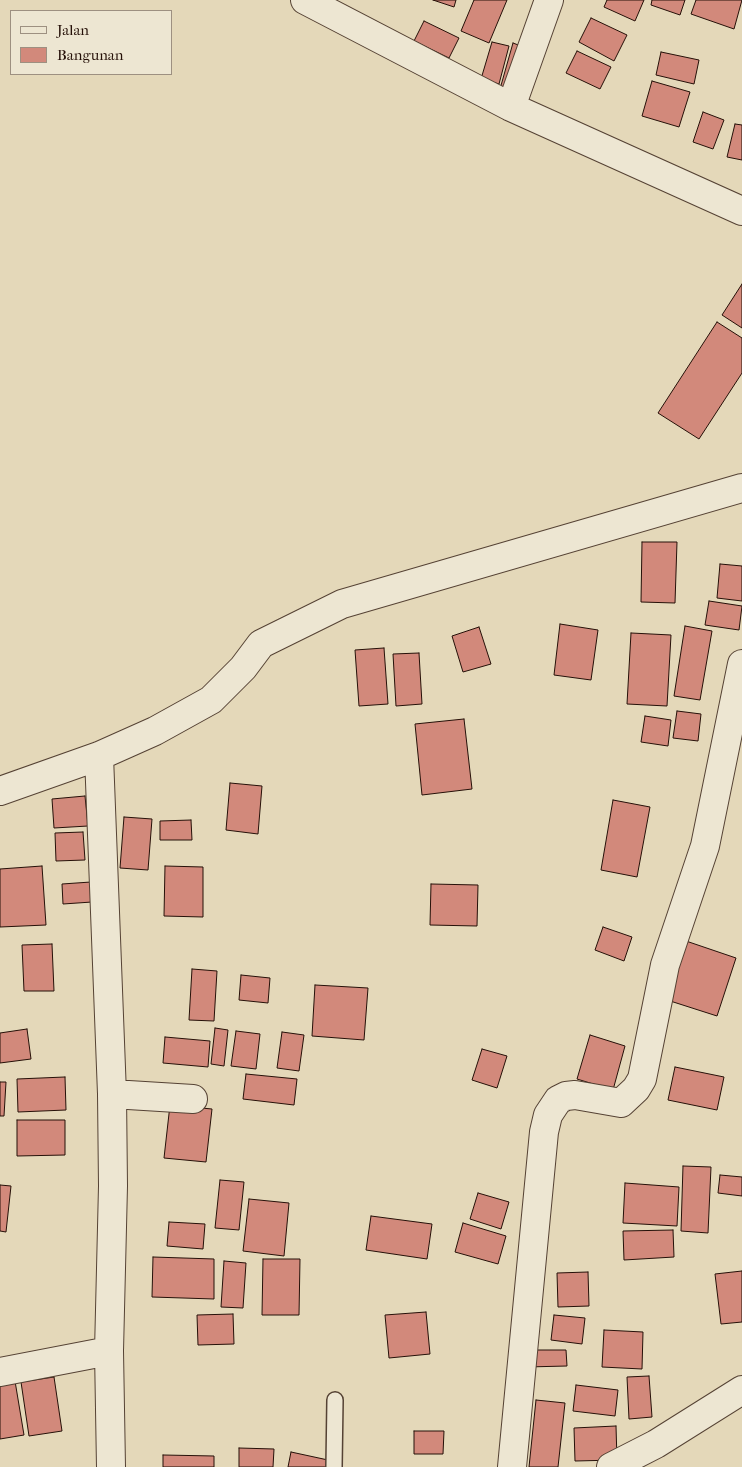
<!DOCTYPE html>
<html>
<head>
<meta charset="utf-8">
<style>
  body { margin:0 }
  #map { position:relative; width:742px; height:1467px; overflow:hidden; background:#e4d8b9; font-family:"IM FELL French Canon",serif }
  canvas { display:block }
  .legend { position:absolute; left:10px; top:10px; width:162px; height:65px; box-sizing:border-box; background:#ede6d2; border:1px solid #9d9081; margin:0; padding:6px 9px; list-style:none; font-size:15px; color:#251008 }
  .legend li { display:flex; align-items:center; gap:10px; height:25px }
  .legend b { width:25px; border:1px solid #9d9081 }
</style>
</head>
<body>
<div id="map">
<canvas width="742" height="1467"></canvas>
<ul class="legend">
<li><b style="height:6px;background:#ede6d2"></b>Jalan</li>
<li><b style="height:14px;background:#d2897b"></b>Bangunan</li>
</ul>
</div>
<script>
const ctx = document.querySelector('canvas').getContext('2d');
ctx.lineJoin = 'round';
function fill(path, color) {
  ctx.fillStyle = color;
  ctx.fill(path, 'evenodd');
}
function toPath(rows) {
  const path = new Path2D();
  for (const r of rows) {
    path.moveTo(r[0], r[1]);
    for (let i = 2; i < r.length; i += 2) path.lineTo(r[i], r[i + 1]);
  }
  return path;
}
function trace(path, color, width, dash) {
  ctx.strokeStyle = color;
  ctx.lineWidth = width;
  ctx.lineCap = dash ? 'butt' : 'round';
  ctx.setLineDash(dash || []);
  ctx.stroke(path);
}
const building = toPath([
  [433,0,456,0,454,7,433,0],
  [474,0,507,0,489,43,461,31,474,0],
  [607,0,644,0,635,21,604,7,607,0],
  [652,0,685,0,680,15,651,5,652,0],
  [696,0,742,0,734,29,691,14,696,0],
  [591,18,627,35,614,61,579,42,591,18],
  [424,21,459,38,449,58,414,41,424,21],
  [492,42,509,46,499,84,481,79,492,42],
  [513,43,526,48,513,93,500,89,513,43],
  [577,51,611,67,600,89,566,73,577,51],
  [661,52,699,60,694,84,656,75,661,52],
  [652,81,690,92,679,127,642,116,652,81],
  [703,112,724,120,713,149,693,142,703,112],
  [735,124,742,125,742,160,727,157,735,124],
  [742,284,742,328,722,315,742,284],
  [717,322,742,338,742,373,699,439,658,413,717,322],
  [642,542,677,542,675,603,641,602,642,542],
  [720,564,742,566,742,601,717,598,720,564],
  [709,601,742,606,739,630,705,625,709,601],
  [560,624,598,630,591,680,554,675,560,624],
  [685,626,712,631,700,700,674,696,685,626],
  [479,627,491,664,463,672,452,636,479,627],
  [631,633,671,635,667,706,627,704,631,633],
  [384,648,388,704,359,706,355,650,384,648],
  [419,653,422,704,396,706,393,654,419,653],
  [677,711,701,714,698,741,673,738,677,711],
  [645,716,671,720,668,746,641,742,645,716],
  [464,719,472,789,422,795,415,724,464,719],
  [230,783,262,786,258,834,226,830,230,783],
  [85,796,88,826,54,828,52,799,85,796],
  [613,800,650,807,637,877,601,870,613,800],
  [124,817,152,819,148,870,120,868,124,817],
  [191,820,192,840,160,840,160,821,191,820],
  [83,832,85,860,56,861,55,833,83,832],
  [42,866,46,925,0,927,0,869,42,866],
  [165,866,203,867,203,917,164,916,165,866],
  [91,882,92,902,63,904,62,884,91,882],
  [431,884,478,885,477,926,430,925,431,884],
  [603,927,632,937,624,961,595,950,603,927],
  [683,940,736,958,717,1016,664,999,683,940],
  [52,944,54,991,24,991,22,945,52,944],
  [192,969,217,971,214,1021,189,1020,192,969],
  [241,975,270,978,268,1003,239,1000,241,975],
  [315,985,368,988,364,1040,312,1036,315,985],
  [215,1028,228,1030,224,1066,211,1064,215,1028],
  [27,1029,31,1059,0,1063,0,1033,27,1029],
  [236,1031,260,1034,256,1069,231,1066,236,1031],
  [282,1032,304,1035,299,1071,277,1068,282,1032],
  [590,1035,625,1046,613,1090,577,1079,590,1035],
  [165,1037,210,1041,208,1067,163,1063,165,1037],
  [482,1049,507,1056,497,1088,472,1080,482,1049],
  [675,1067,724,1077,717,1110,668,1100,675,1067],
  [246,1074,297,1079,294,1105,243,1099,246,1074],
  [65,1077,66,1110,18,1112,17,1079,65,1077],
  [0,1082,6,1082,4,1116,0,1116,0,1082],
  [170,1105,212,1109,206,1162,164,1158,170,1105],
  [17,1120,65,1120,65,1155,17,1156,17,1120],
  [683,1166,711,1167,708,1233,681,1231,683,1166],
  [720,1175,742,1177,742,1196,718,1193,720,1175],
  [220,1180,244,1182,239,1230,215,1228,220,1180],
  [625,1183,679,1187,677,1226,623,1223,625,1183],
  [0,1185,11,1186,6,1232,0,1231,0,1185],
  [478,1193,509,1202,501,1229,470,1219,478,1193],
  [249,1199,289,1203,284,1256,243,1251,249,1199],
  [371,1216,432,1224,427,1259,366,1250,371,1216],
  [169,1222,205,1224,203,1249,167,1246,169,1222],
  [463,1223,506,1236,498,1264,455,1252,463,1223],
  [673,1230,674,1257,624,1260,623,1231,673,1230],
  [153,1257,214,1259,214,1299,152,1297,153,1257],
  [263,1259,300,1259,299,1315,262,1315,263,1259],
  [224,1261,246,1263,243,1308,221,1307,224,1261],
  [742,1271,742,1322,721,1324,715,1274,742,1271],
  [588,1272,589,1306,558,1307,557,1273,588,1272],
  [426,1312,430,1354,389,1358,385,1315,426,1312],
  [233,1314,234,1344,198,1345,197,1315,233,1314],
  [554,1315,585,1318,582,1344,551,1340,554,1315],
  [604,1330,643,1332,642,1369,602,1367,604,1330],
  [526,1350,566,1350,567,1366,526,1367,526,1350],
  [649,1376,652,1417,629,1419,627,1377,649,1376],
  [54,1377,62,1431,29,1436,21,1382,54,1377],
  [15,1381,24,1435,0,1439,0,1383,15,1381],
  [576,1385,618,1390,615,1416,573,1411,576,1385],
  [536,1400,565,1403,558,1467,529,1467,536,1400],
  [616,1426,617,1460,575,1461,574,1428,616,1426],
  [414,1431,444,1431,443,1454,414,1454,414,1431],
  [239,1448,274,1449,273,1467,239,1467,239,1448],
  [291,1452,328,1460,327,1467,288,1467,291,1452],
  [163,1455,214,1456,214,1467,163,1467,163,1455]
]);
fill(building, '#d2897b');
trace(building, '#251008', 1);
const service = toPath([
  [334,1467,335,1400]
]);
const minor = toPath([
  [305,0,511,107,742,211],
  [511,107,549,0],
  [99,756,112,1094,113,1186,109,1351,111,1467],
  [0,791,99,756,155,731,211,700,243,668,261,644,342,604,742,488],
  [112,1094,193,1099],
  [0,1372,109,1351],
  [512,1467,544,1132,548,1115,558,1100,566,1096,575,1095,621,1103,636,1089,642,1079,665,965,705,846,742,664],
  [611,1467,656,1444,742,1390]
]);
trace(service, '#554234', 18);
trace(minor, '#554234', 30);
trace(service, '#ede6d2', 15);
trace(minor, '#ede6d2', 28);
</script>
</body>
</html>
